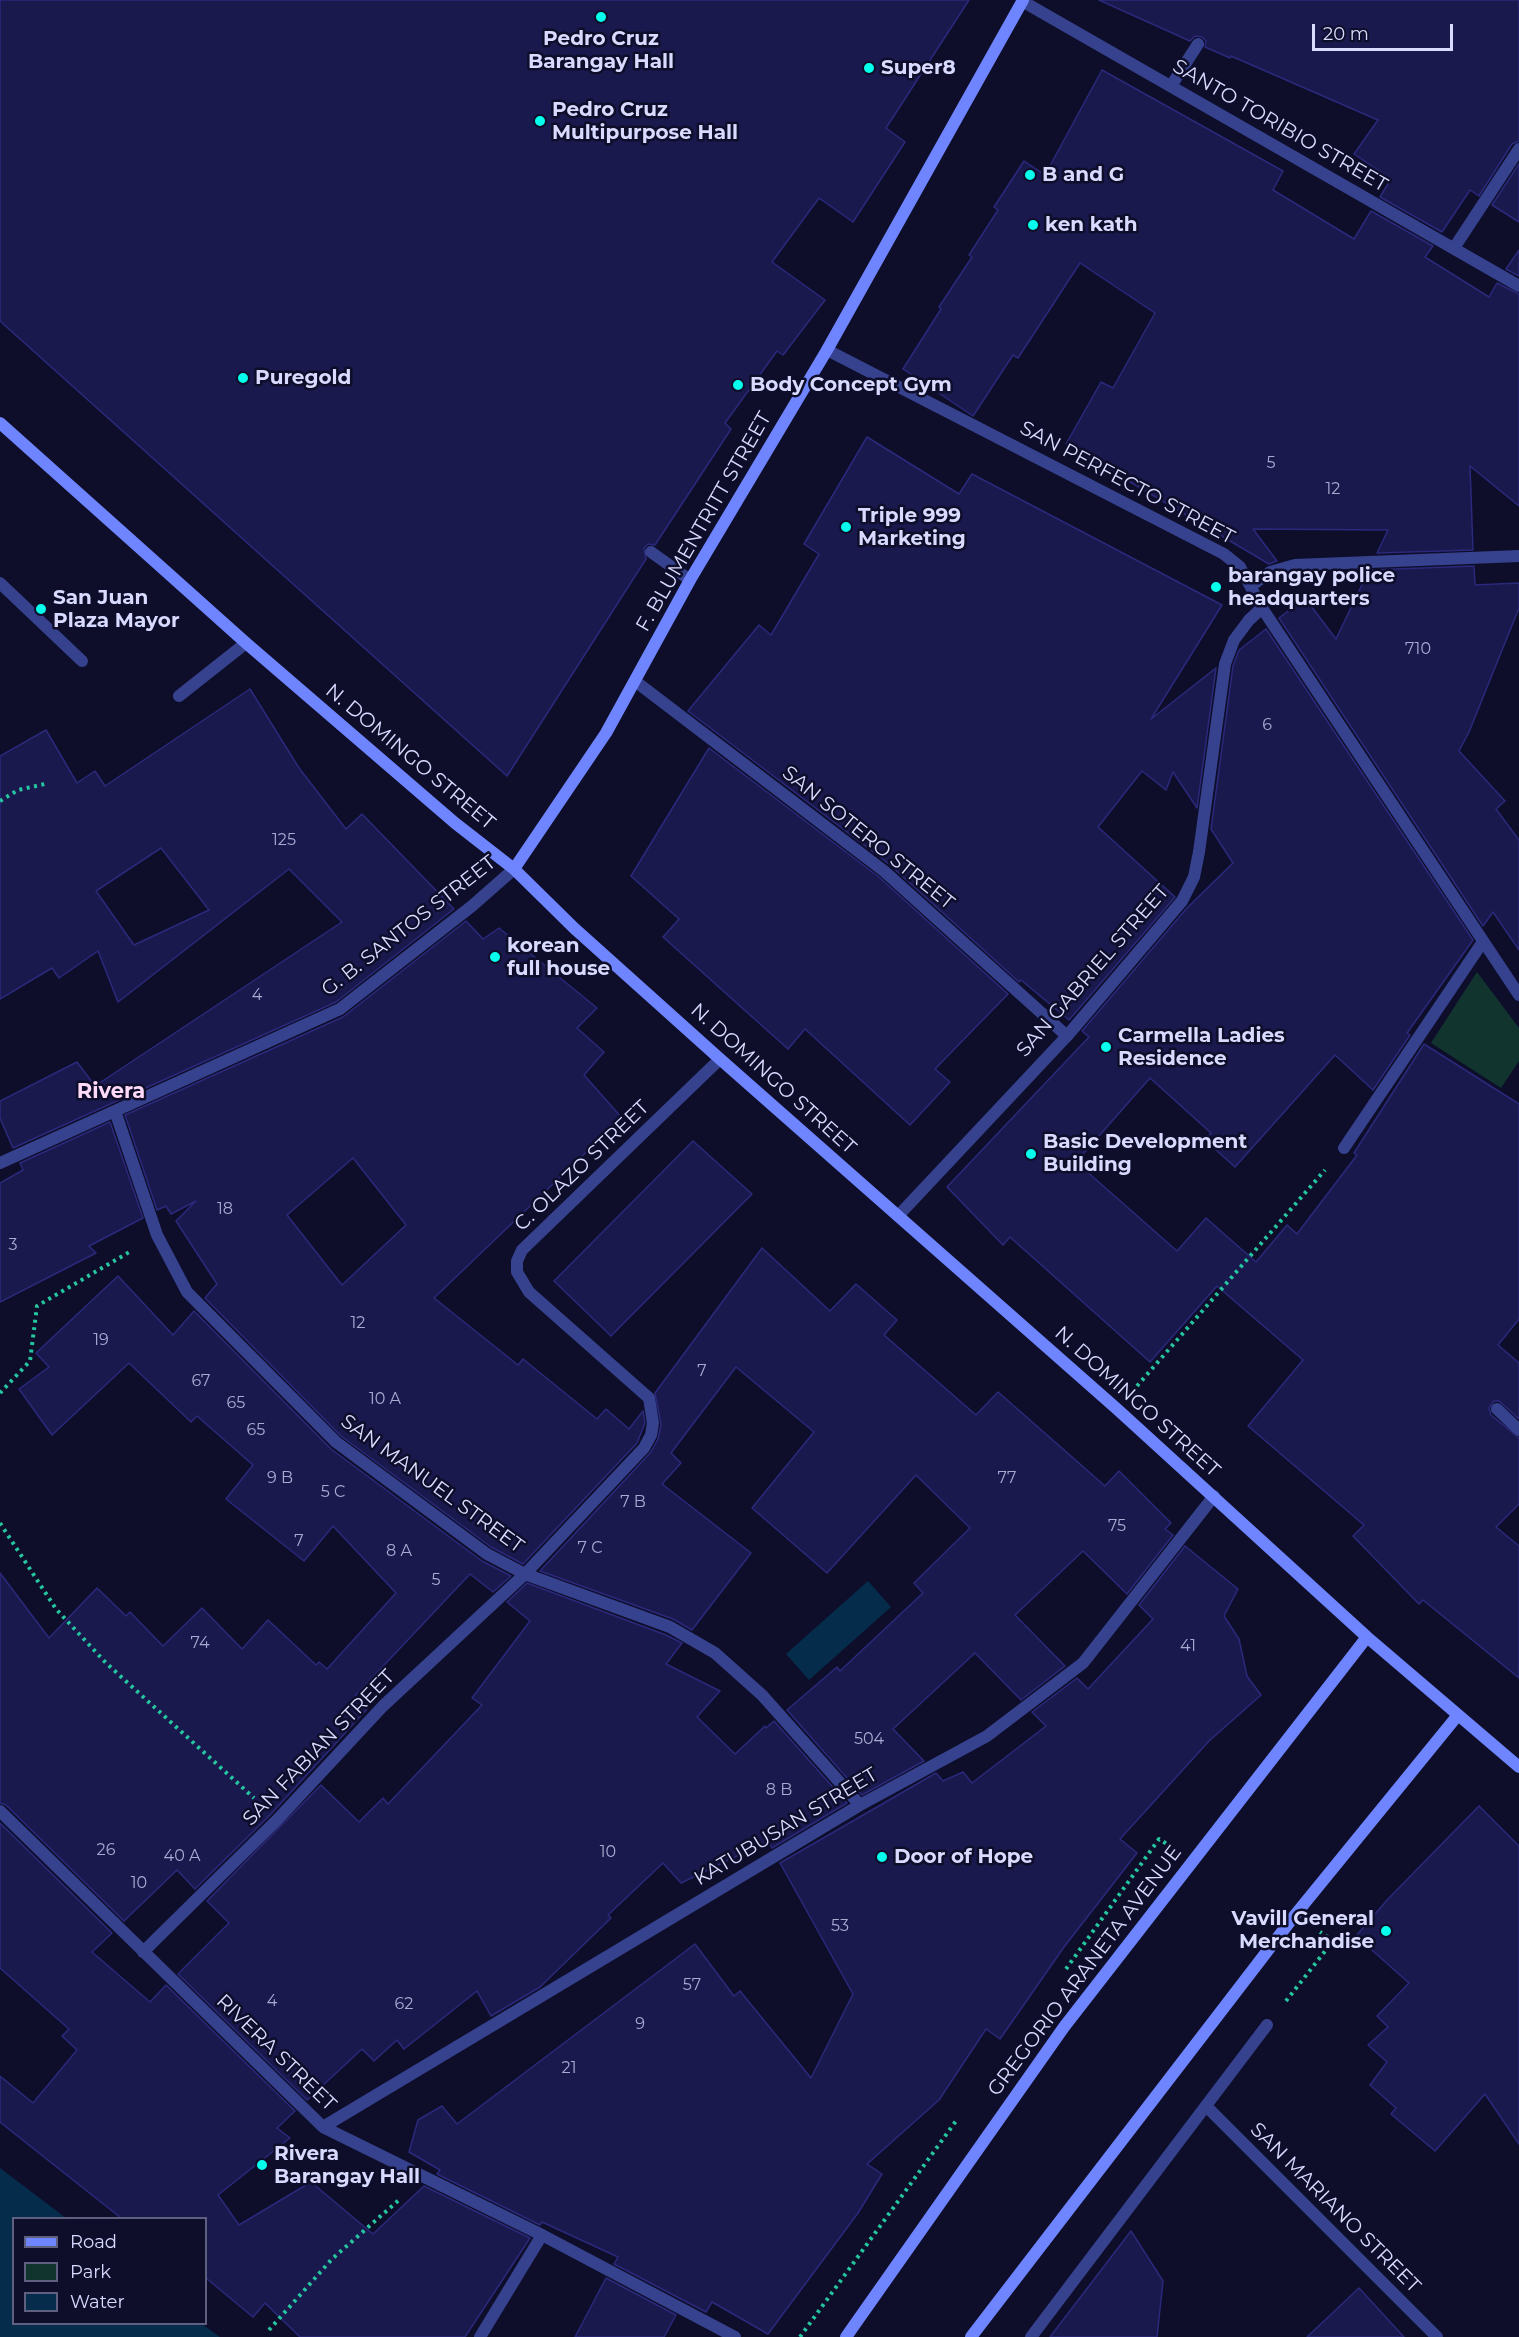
<!DOCTYPE html>
<html>
<head>
<meta charset="utf-8">
<style>
  body { margin:0 }
  #map { position:relative; width:1519px; height:2337px; overflow:hidden; background:#0e0e2b; font-family:Montserrat,sans-serif }
  canvas { display:block }
  .legend { position:absolute; left:12px; top:2217px; width:195px; height:108px; box-sizing:border-box; background:#0e0e2b; border:2px solid #5f6080; margin:0; padding:8px 10px; list-style:none; font-size:18px; color:#d8dbff }
  .legend li { display:flex; align-items:center; gap:12px; height:30px }
  .legend b { width:30px; border:2px solid #5f6080 }
  .scale { position:absolute; left:1312px; top:24px; width:141px; height:27px; box-sizing:border-box; border:3px solid #d8dbff; border-top:0; padding-left:8px; font-size:18px; line-height:21px; white-space:nowrap; color:#d8dbff; -webkit-text-stroke:4px #0e0e2b; paint-order:stroke }
</style>
</head>
<body>
<div id="map">
<canvas width="1519" height="2337"></canvas>
<ul class="legend">
<li><b style="height:8px;background:#6f85ff"></b>Road</li>
<li><b style="height:16px;background:#11352e"></b>Park</li>
<li><b style="height:16px;background:#062c4c"></b>Water</li>
</ul>
<div class="scale">20 m</div>
</div>
<script>
const ctx = document.querySelector('canvas').getContext('2d');
ctx.lineJoin = 'round';
function fill(path, color) {
  ctx.fillStyle = color;
  ctx.fill(path, 'evenodd');
}
function toPath(rows) {
  const path = new Path2D();
  for (const r of rows) {
    path.moveTo(r[0], r[1]);
    for (let i = 2; i < r.length; i += 2) path.lineTo(r[i], r[i + 1]);
  }
  return path;
}
function trace(path, color, width, dash) {
  ctx.strokeStyle = color;
  ctx.lineWidth = width;
  ctx.lineCap = dash ? 'butt' : 'round';
  ctx.setLineDash(dash || []);
  ctx.stroke(path);
}
function label(font, color, halo, rows, align = 'center') {
  ctx.font = font + ' Montserrat,sans-serif';
  ctx.lineWidth = 5;
  ctx.setLineDash([]);
  ctx.textBaseline = 'middle';
  ctx.strokeStyle = halo;
  ctx.fillStyle = color;
  for (const [text, x, y, turn = 0] of rows) {
    ctx.save();
    ctx.translate(x, y);
    ctx.rotate((+turn || 0) * Math.PI / 180);
    ctx.textAlign = isNaN(turn) ? turn : align;
    if (halo) ctx.strokeText(text, 0, 0);
    ctx.fillText(text, 0, 0);
    ctx.restore();
  }
}
fill(toPath([
  [1477,972,1519,1028,1519,1061,1501,1088,1431,1043]
]), '#11352e');
fill(toPath([
  [868,1581,891,1607,809,1680,786,1654],
  [0,2168,66,2218,14,2218,14,2324,202,2324,220,2337,0,2337]
]), '#062c4c');
const building = toPath([
  [0,0,969,0,886,128,905,142,853,222,819,198,772,262,825,300,783,355,777,351,725,423,731,429,655,545,648,544,644,548,646,559,507,776,0,321,0,0],
  [1099,0,1519,0,1519,141,1512,144,1479,196,1470,190,1442,232,1380,197,1391,179,1354,154,1378,120,1231,56,1230,58,1205,47,1206,41,1202,37,1195,36,1190,41,1099,0],
  [1102,70,1283,171,1273,190,1354,239,1371,211,1433,246,1425,257,1489,297,1497,283,1519,294,1519,506,1470,466,1473,550,1377,553,1388,530,1253,529,1277,561,1269,564,1066,444,1101,382,1113,388,1155,313,1080,263,1018,358,1013,355,973,416,903,369,941,309,939,307,972,257,969,255,998,210,994,207,1024,161,1045,175,1102,70],
  [1519,164,1519,222,1492,205,1519,164],
  [1519,250,1519,276,1506,269,1519,250],
  [867,437,959,494,972,474,1222,605,1151,719,1216,668,1197,808,1173,772,1166,790,1142,771,1098,827,1175,897,1069,1020,1021,980,1019,982,889,864,688,711,759,625,771,635,819,554,804,544,867,437],
  [1474,566,1475,585,1519,583,1519,608,1469,732,1459,751,1505,801,1496,809,1519,840,1519,950,1493,912,1483,926,1279,618,1305,598,1336,639,1369,570,1474,566],
  [1266,629,1473,940,1407,1033,1410,1035,1373,1090,1335,1055,1235,1167,1205,1140,1211,1133,1150,1078,1076,1162,1177,1251,1206,1218,1256,1262,1287,1225,1297,1234,1357,1155,1354,1153,1424,1044,1519,1104,1519,1319,1498,1345,1519,1363,1519,1419,1499,1401,1494,1401,1489,1408,1491,1415,1519,1438,1519,1504,1496,1527,1519,1546,1519,1678,1423,1600,1419,1604,1353,1536,1364,1525,1248,1426,1303,1360,1217,1286,1150,1362,1010,1237,1003,1245,947,1187,1089,1037,1082,1031,1187,908,1233,863,1211,829,1233,666,1239,650,1266,629],
  [250,689,299,768,346,829,362,814,454,909,336,1002,13,1148,0,1118,0,1101,77,1062,95,1086,342,922,289,869,118,1002,98,951,59,978,52,968,0,999,0,756,46,730,77,783,95,771,105,786,250,689],
  [161,848,209,910,134,945,96,891,161,848],
  [709,748,879,877,1008,994,935,1069,950,1082,910,1125,805,1029,788,1049,663,937,679,919,631,876,709,748],
  [466,921,483,939,499,928,597,1008,577,1028,604,1052,584,1075,622,1118,434,1298,518,1365,523,1359,597,1419,606,1409,629,1429,643,1411,645,1423,637,1443,523,1564,491,1547,341,1436,205,1298,217,1284,176,1221,196,1201,171,1214,166,1206,157,1210,125,1115,343,1017,466,921],
  [353,1158,406,1225,342,1285,287,1215,353,1158],
  [110,1122,143,1218,89,1246,96,1253,0,1302,0,1183,23,1170,20,1163,110,1122],
  [693,1141,752,1194,611,1336,554,1281,693,1141],
  [762,1248,830,1311,856,1284,897,1320,884,1335,976,1415,998,1392,1105,1486,1119,1471,1171,1523,1165,1529,1173,1535,1127,1594,1083,1551,1015,1615,1065,1666,1021,1700,975,1653,893,1729,924,1761,862,1795,787,1710,837,1667,840,1671,923,1593,914,1583,970,1528,916,1475,827,1573,752,1508,814,1432,736,1367,671,1453,681,1463,662,1484,751,1553,692,1630,673,1619,540,1571,651,1452,658,1439,661,1424,655,1393,762,1248],
  [118,1276,173,1335,194,1311,331,1449,482,1561,511,1576,493,1592,470,1574,355,1696,368,1708,271,1814,195,1889,177,1870,124,1921,6,1805,0,1803,0,1573,49,1638,97,1588,126,1616,130,1612,163,1646,202,1608,242,1649,268,1620,316,1665,319,1662,327,1669,396,1593,333,1526,304,1561,226,1499,253,1465,197,1416,191,1422,129,1363,52,1435,19,1389,49,1367,36,1353,118,1276],
  [1185,1546,1238,1589,1224,1616,1239,1639,1247,1676,1261,1695,1209,1741,1120,1839,1137,1853,1064,1947,1000,2039,986,2029,939,2100,867,2164,882,2174,858,2213,768,2334,712,2302,706,2312,614,2264,618,2257,542,2222,540,2225,437,2174,440,2170,409,2152,418,2120,442,2106,457,2124,695,1944,734,1996,740,1991,811,2078,853,1994,780,1863,936,1773,943,1781,963,1772,972,1783,1046,1726,1032,1712,1077,1678,1088,1689,1153,1619,1139,1605,1185,1546],
  [527,1583,666,1635,682,1643,666,1664,720,1691,697,1717,735,1754,765,1726,766,1728,774,1721,847,1803,772,1848,768,1841,681,1883,663,1863,608,1915,611,1918,540,1987,491,2016,477,1991,404,2049,397,2040,374,2061,362,2049,307,2100,178,1974,229,1923,207,1901,321,1785,359,1822,383,1798,388,1804,482,1705,472,1698,530,1621,507,1602,527,1583],
  [1479,1806,1519,1846,1519,2144,1485,2094,1435,2151,1391,2114,1396,2108,1370,2085,1387,2062,1368,2045,1388,2027,1377,2016,1409,1983,1356,1936,1388,1899,1479,1806],
  [0,1823,112,1933,92,1952,150,2002,166,1985,295,2111,277,2128,290,2138,218,2195,239,2225,311,2182,373,2234,424,2186,530,2238,465,2337,300,2337,265,2303,253,2317,206,2278,206,2218,121,2218,0,2122,0,2076,33,2103,77,2050,62,2036,69,2029,0,1968,0,1823],
  [1131,2231,1163,2281,1157,2337,1050,2337,1131,2231],
  [606,2278,676,2315,664,2337,575,2337,606,2278],
  [1359,2288,1404,2337,1307,2337,1359,2288]
]);
fill(building, '#1a194d');
trace(building, '#2b297b', 1.5);
trace(toPath([
  [0,801,18,790,45,784],
  [1137,1386,1325,1170],
  [0,1393,30,1361,37,1306,131,1251],
  [0,1523,56,1609,106,1663,254,1798],
  [1066,1969,1159,1839,1167,1844],
  [1286,2001,1333,1941,1320,1932],
  [269,2330,332,2259,400,2199],
  [800,2337,956,2121]
]), '#25c6a0', 4, [3, 4.5]);
trace(toPath([
  [1171,86,1198,44],
  [1454,248,1519,149],
  [651,552,690,580],
  [0,583,82,661],
  [635,681,884,871,1067,1036],
  [179,696,246,643],
  [1031,2337,1267,2025]
]), '#36428e', 12);
trace(toPath([
  [1022,1,1519,286],
  [827,350,1224,554,1240,567,1262,608,1519,995],
  [1251,586,1270,572,1295,565,1519,556],
  [115,1111,157,1235,187,1292,336,1442,487,1554,525,1574,670,1627,715,1653,762,1695,860,1805],
  [1344,1148,1482,943],
  [0,1163,340,1009,472,906,514,869],
  [898,1216,1067,1036,1182,901,1194,877,1199,852,1225,664,1234,640,1249,620,1262,608],
  [1497,1409,1519,1430],
  [0,1811,323,2127,542,2235,735,2337],
  [143,1952,277,1820,383,1706,525,1574,644,1448,651,1435,653,1423,649,1398,529,1292,517,1272,517,1261,522,1250,720,1059],
  [1206,2106,1437,2337],
  [323,2127,860,1805,987,1736,1083,1663,1214,1496],
  [480,2337,542,2235]
]), '#36428e', 12);
trace(toPath([
  [0,423,246,643,455,823,514,869,574,928,720,1059,1117,1409,1367,1637,1519,1767],
  [514,869,606,733,690,580,827,350,1023,0],
  [846,2337,1064,2027,1367,1637],
  [971,2337,1295,1915,1458,1715]
]), '#6f85ff', 12);
for (const [x, y, r, color] of [
  [601,17,6,"#04ffec"],
  [869,68,6,"#04ffec"],
  [540,121,6,"#04ffec"],
  [1030,175,6,"#04ffec"],
  [1033,225,6,"#04ffec"],
  [243,378,6,"#04ffec"],
  [738,385,6,"#04ffec"],
  [846,527,6,"#04ffec"],
  [1216,587,6,"#04ffec"],
  [41,609,6,"#04ffec"],
  [495,957,6,"#04ffec"],
  [1106,1047,6,"#04ffec"],
  [1031,1154,6,"#04ffec"],
  [882,1857,6,"#04ffec"],
  [1386,1931,6,"#04ffec"],
  [262,2165,6,"#04ffec"]
]) {
  const dot = new Path2D();
  dot.arc(x, y, r, 0, 2 * Math.PI);
  ctx.fillStyle = color;
  ctx.fill(dot);
  trace(dot, '#0e0e2b', 2);
}
label('16px', '#a8aad2', null, [
  ["5",1271,463],
  ["12",1333,489],
  ["710",1418,649],
  ["6",1267,725],
  ["125",284,840],
  ["4",257,995],
  ["18",225,1209],
  ["3",13,1245],
  ["12",358,1323],
  ["19",101,1340],
  ["7",702,1371],
  ["67",201,1381],
  ["10 A",385,1399],
  ["65",236,1403],
  ["65",256,1430],
  ["9 B",280,1478],
  ["77",1007,1478],
  ["5 C",333,1492],
  ["7 B",633,1502],
  ["75",1117,1526],
  ["7",299,1541],
  ["7 C",590,1548],
  ["8 A",399,1551],
  ["5",436,1580],
  ["74",200,1643],
  ["41",1188,1646],
  ["504",869,1739],
  ["8 B",779,1790],
  ["26",106,1850],
  ["10",608,1852],
  ["40 A",182,1856],
  ["10",139,1883],
  ["53",840,1926],
  ["57",692,1985],
  ["4",272,2001],
  ["62",404,2004],
  ["9",640,2024],
  ["21",569,2068]
]);
label('bold 20px', '#d8dbff', '#0e0e2b', [
  ["Pedro Cruz",601,39,"center"],
  ["Barangay Hall",601,62,"center"],
  ["Super8",881,68],
  ["Pedro Cruz",552,110],
  ["Multipurpose Hall",552,133],
  ["B and G",1042,175],
  ["ken kath",1045,225],
  ["Puregold",255,378],
  ["Body Concept Gym",750,385],
  ["Triple 999",858,516],
  ["Marketing",858,539],
  ["barangay police",1228,576],
  ["headquarters",1228,599],
  ["San Juan",53,598],
  ["Plaza Mayor",53,621],
  ["korean",507,946],
  ["full house",507,969],
  ["Carmella Ladies",1118,1036],
  ["Residence",1118,1059],
  ["Basic Development",1043,1142],
  ["Building",1043,1165],
  ["Door of Hope",894,1857],
  ["Vavill General",1374,1919,"right"],
  ["Merchandise",1374,1942,"right"],
  ["Rivera",274,2154],
  ["Barangay Hall",274,2177]
], 'left');
label('20px', '#d8dbff', '#0e0e2b', [
  ["SANTO TORIBIO STREET",1280,126,30],
  ["SAN PERFECTO STREET",1127,483,28],
  ["F. BLUMENTRITT STREET",704,522,-60],
  ["N. DOMINGO STREET",410,757,40],
  ["SAN SOTERO STREET",868,838,39],
  ["G. B. SANTOS STREET",409,926,-38],
  ["SAN GABRIEL STREET",1093,971,-49],
  ["N. DOMINGO STREET",773,1079,42],
  ["C. OLAZO STREET",582,1166,-44],
  ["N. DOMINGO STREET",1137,1402,42],
  ["SAN MANUEL STREET",432,1484,36],
  ["SAN FABIAN STREET",319,1748,-46],
  ["KATUBUSAN STREET",786,1827,-31],
  ["GREGORIO ARANETA AVENUE",1085,1971,-53],
  ["RIVERA STREET",276,2053,44],
  ["SAN MARIANO STREET",1335,2208,45]
]);
label('bold 21px', '#ffdaf8', '#0e0e2b', [
  ["Rivera",111,1092]
]);
</script>
</body>
</html>
